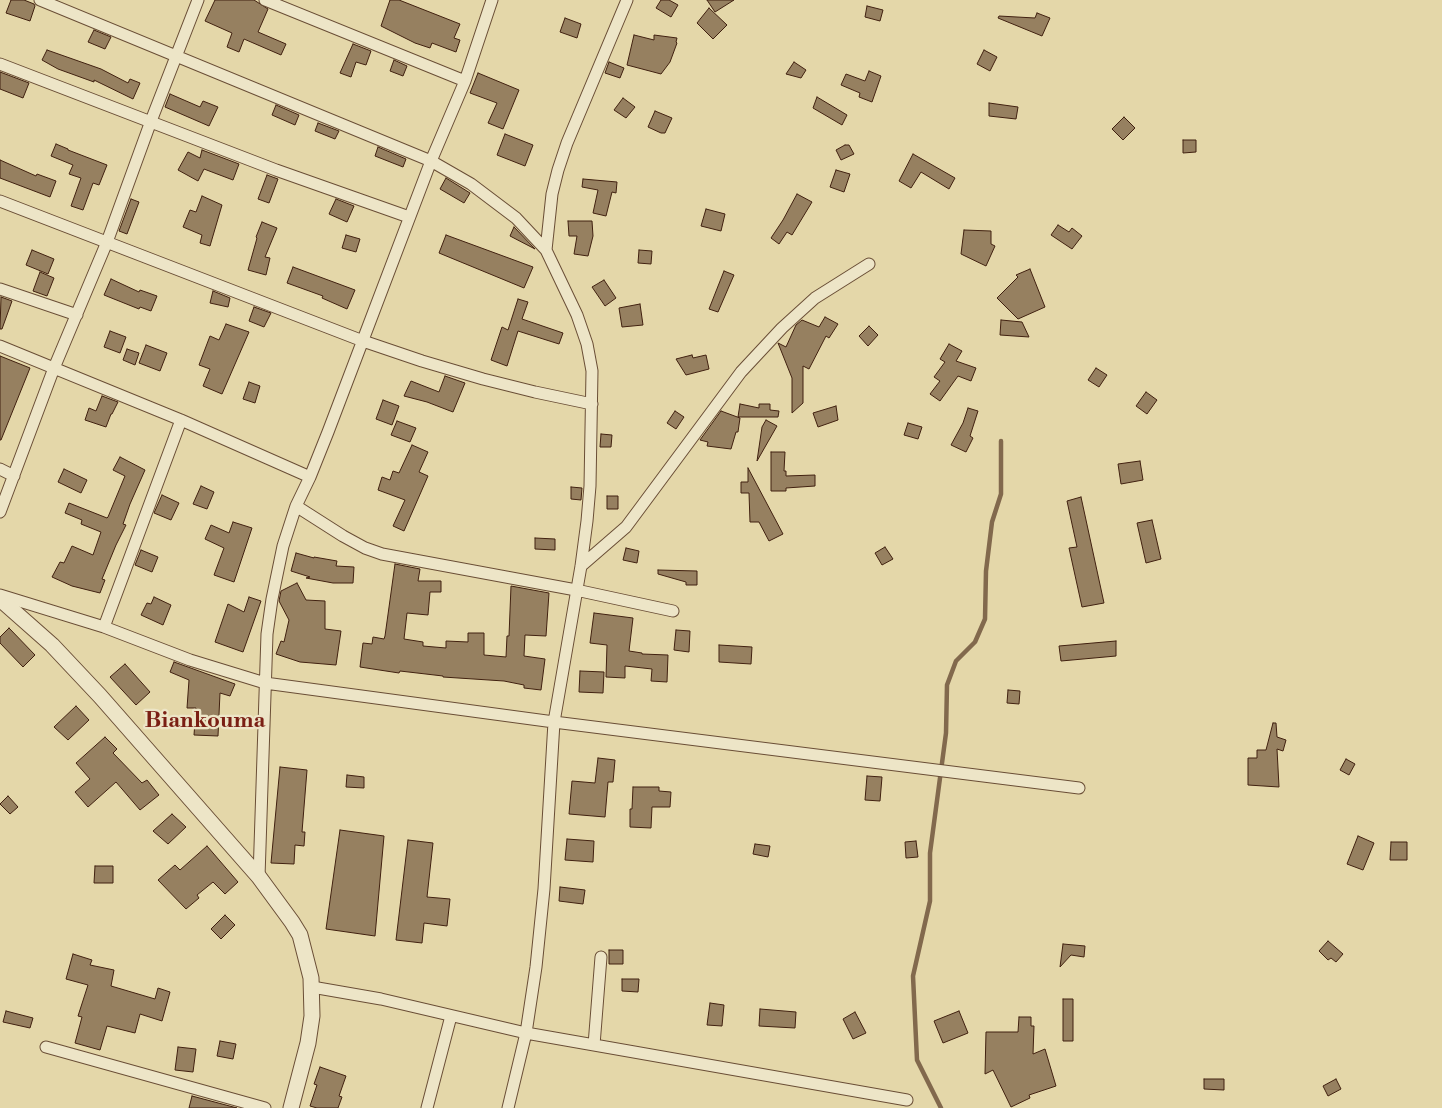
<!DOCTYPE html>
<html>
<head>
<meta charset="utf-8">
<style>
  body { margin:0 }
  canvas { display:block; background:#e4d7a9 }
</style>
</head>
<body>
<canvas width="1442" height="1108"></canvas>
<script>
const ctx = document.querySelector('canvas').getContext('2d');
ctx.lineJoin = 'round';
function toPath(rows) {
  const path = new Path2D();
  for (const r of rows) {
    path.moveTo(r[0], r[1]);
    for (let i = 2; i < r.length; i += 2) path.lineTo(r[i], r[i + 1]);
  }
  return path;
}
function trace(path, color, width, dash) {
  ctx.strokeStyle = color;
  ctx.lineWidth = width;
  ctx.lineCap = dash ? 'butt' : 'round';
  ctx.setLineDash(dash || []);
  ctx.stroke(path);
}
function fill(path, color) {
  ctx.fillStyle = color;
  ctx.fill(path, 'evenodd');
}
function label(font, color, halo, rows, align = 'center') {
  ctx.font = font + ' "Libre Bodoni",serif';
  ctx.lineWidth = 4.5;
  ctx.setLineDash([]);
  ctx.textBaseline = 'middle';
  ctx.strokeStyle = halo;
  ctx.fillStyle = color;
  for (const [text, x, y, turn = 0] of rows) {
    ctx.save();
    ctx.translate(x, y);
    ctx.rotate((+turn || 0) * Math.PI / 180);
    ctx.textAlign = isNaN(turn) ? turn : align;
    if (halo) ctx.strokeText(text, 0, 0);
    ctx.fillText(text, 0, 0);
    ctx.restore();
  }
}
trace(toPath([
  [941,1108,917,1060,913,976,930,901,930,853,946,733,947,685,956,661,975,642,985,619,986,571,992,522,1001,494,1001,441]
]), '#82694d', 4.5);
const building = toPath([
  [11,0,24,0,34,4,35,6,30,21,6,13,11,0],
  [215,0,254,0,268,9,258,32,286,44,281,55,244,39,239,52,227,47,232,33,205,21,215,0],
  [390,0,399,0,460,24,454,38,460,40,456,52,432,43,430,48,415,43,381,26,390,0],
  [661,0,669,0,678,5,671,17,656,8,661,0],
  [707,0,734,0,715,12,707,0],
  [867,6,883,10,880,21,865,17,867,6],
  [709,8,727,25,713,39,697,23,709,8],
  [1037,13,1050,18,1042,36,998,18,999,16,1035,18,1037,13],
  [565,18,581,24,577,38,560,32,565,18],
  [94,30,111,37,105,49,88,42,94,30],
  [634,35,654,40,654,35,677,38,676,42,677,43,670,62,661,74,627,65,634,35],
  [353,44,371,51,366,65,356,62,351,77,340,73,353,44],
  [47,50,101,69,128,83,130,79,140,83,133,99,94,80,94,82,58,69,42,60,47,50],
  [984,50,997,57,990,71,977,64,984,50],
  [394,60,407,66,403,76,390,71,394,60],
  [609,62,624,68,620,78,605,73,609,62],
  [794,62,806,70,801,78,786,74,794,62],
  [869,71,881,76,872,102,859,97,860,93,841,85,846,74,865,81,869,71],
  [0,72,29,83,23,98,0,89,0,72],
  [478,73,519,90,503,129,488,123,497,103,470,93,478,73],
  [170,94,200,107,203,101,218,107,209,126,165,107,170,94],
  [817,97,847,115,842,125,813,108,817,97],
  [623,98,635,107,626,118,614,110,623,98],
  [989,103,1018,107,1016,119,989,116,989,103],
  [276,105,299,115,295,125,272,115,276,105],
  [655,111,672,118,665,133,661,133,648,127,655,111],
  [1124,117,1135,128,1123,140,1112,129,1124,117],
  [318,123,339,131,335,139,315,131,318,123],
  [505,134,533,145,525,166,497,155,505,134],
  [1183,140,1196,140,1196,152,1183,153,1183,140],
  [56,144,68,149,68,150,107,165,99,185,93,183,83,210,71,206,81,178,69,174,73,165,51,156,56,144],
  [845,145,849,145,854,154,841,160,836,150,845,145],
  [378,147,406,159,403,167,375,156,378,147],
  [202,150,239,164,233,180,204,169,198,181,178,170,188,152,200,158,202,150],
  [913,154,955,178,949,189,921,172,911,188,899,181,913,154],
  [0,160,36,176,37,174,56,181,50,197,0,178,0,160],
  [836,170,850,174,844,192,830,187,836,170],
  [267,175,278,179,269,203,258,199,267,175],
  [446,178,470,193,464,203,440,189,446,178],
  [583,179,617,182,616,193,612,192,606,216,593,213,598,190,582,187,583,179],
  [797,194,812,202,792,235,787,232,779,244,771,238,783,220,797,194],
  [202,196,222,205,210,246,200,243,202,235,183,227,190,210,196,212,202,196],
  [131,199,139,202,127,234,119,231,131,199],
  [336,199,354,206,347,222,329,214,336,199],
  [706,209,725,214,721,231,701,226,706,209],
  [568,221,592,221,593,236,588,256,574,254,577,236,569,236,568,221],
  [262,222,277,228,265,257,270,258,266,275,248,270,257,238,256,237,262,222],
  [1058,225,1069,232,1072,228,1082,236,1072,249,1051,235,1058,225],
  [514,227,535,249,510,236,514,227],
  [964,230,991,231,991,244,995,246,986,266,961,254,964,230],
  [346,235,360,239,356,252,342,248,346,235],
  [446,235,533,267,524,288,439,253,446,235],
  [32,250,54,259,48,274,26,265,32,250],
  [639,250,652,251,651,264,638,263,639,250],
  [293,267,355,290,347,309,322,298,323,296,287,283,293,267],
  [1030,269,1045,307,1018,319,997,298,1018,277,1016,275,1030,269],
  [724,271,734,275,718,312,709,309,724,271],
  [40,272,54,278,47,296,33,291,40,272],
  [111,279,139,292,140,290,157,296,151,311,140,307,139,309,104,295,111,279],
  [604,280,616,298,605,306,592,287,604,280],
  [213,291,230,298,228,307,210,303,213,291],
  [1,297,12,301,2,329,0,329,1,297],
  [518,299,528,302,522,319,563,333,559,344,518,331,507,366,491,360,502,327,508,330,518,299],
  [640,304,643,325,622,327,619,308,640,304],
  [254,307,271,313,264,327,249,321,254,307],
  [825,317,838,324,829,338,826,336,809,369,803,366,803,403,792,413,792,378,778,343,786,347,796,325,802,320,819,327,825,317],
  [1001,320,1022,322,1029,337,1000,335,1001,320],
  [226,324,249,332,222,394,203,386,210,369,199,365,210,336,219,340,226,324],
  [869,326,878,335,868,346,859,336,869,326],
  [110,331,126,337,120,353,104,347,110,331],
  [949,344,962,351,956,361,976,368,971,381,958,376,940,401,930,394,940,381,934,377,945,362,940,359,949,344],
  [146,345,167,353,160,371,139,363,146,345],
  [127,349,139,353,135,365,123,360,127,349],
  [692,355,693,358,706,355,709,369,686,375,676,359,692,355],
  [0,356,30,368,1,440,0,440,0,356],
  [1096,368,1107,375,1099,387,1088,380,1096,368],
  [445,376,465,383,453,412,427,402,404,396,411,381,439,392,445,376],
  [249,382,260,386,255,403,243,399,249,382],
  [1146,392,1157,400,1147,414,1136,406,1146,392],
  [102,396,118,402,112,414,111,414,106,427,85,420,89,408,96,411,102,396],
  [383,400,399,406,392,425,376,419,383,400],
  [740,404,759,408,759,404,770,404,770,410,779,411,778,417,738,417,740,404],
  [836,406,838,420,818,427,813,413,836,406],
  [968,408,978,411,970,436,973,438,966,452,951,445,963,423,968,408],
  [675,411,684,417,676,429,667,423,675,411],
  [721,411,740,418,738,432,736,432,731,449,707,446,708,442,700,440,721,411],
  [766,420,777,426,757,461,762,427,766,420],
  [397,421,416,428,410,442,391,435,397,421],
  [908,423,922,427,918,439,904,435,908,423],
  [601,434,612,435,611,447,600,447,601,434],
  [412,445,428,452,419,472,428,476,404,531,393,526,405,500,378,490,382,477,390,480,393,471,399,473,412,445],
  [771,452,785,452,784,471,786,471,786,476,815,475,815,486,786,488,786,491,771,491,771,452],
  [120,457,145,470,130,504,123,524,126,525,116,545,102,579,105,580,100,593,72,586,52,577,60,562,64,563,72,546,93,555,101,532,81,524,82,520,65,513,69,503,107,518,108,517,125,476,113,470,120,457],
  [1140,461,1143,480,1121,484,1118,464,1140,461],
  [748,468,783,534,769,541,759,522,750,522,749,493,741,493,741,482,748,482,748,468],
  [64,469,87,480,81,493,58,482,64,469],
  [201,486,214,492,207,509,193,504,201,486],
  [571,487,582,488,581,500,571,499,571,487],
  [162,495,179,503,171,520,154,513,162,495],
  [607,496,618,496,618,509,607,509,607,496],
  [1081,497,1104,603,1082,607,1069,548,1077,547,1067,501,1081,497],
  [1152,520,1161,559,1146,563,1137,523,1152,520],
  [233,522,252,528,234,582,214,575,224,548,205,539,211,525,229,533,233,522],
  [535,538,555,539,555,550,535,549,535,538],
  [885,547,893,559,882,565,875,553,885,547],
  [626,548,639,551,637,563,623,560,626,548],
  [141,550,158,557,152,572,135,565,141,550],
  [296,553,314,558,314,557,337,561,336,566,354,567,353,583,333,583,306,578,310,577,291,571,296,553],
  [395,564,420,569,418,581,441,581,441,592,430,592,428,615,407,613,404,639,423,642,423,646,446,648,446,641,468,642,468,633,484,633,484,655,506,657,507,636,509,636,511,586,549,593,546,636,525,635,524,656,545,659,541,690,524,688,524,685,504,681,443,677,443,676,400,671,399,673,360,667,363,643,372,644,373,637,384,639,385,636,395,564],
  [658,570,697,571,697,585,686,585,686,582,658,574,658,570],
  [297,583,306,600,325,601,325,629,341,631,336,665,300,662,276,654,281,641,284,642,289,620,279,601,281,591,297,583],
  [154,597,171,605,163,625,141,615,147,603,151,604,154,597],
  [249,597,261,601,243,652,215,642,228,604,244,612,249,597],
  [594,613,633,618,629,651,642,653,642,654,668,655,667,682,651,681,652,669,625,666,625,678,606,677,607,645,590,643,594,613],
  [9,628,35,655,23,667,0,643,0,637,9,628],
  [676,630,690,631,689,652,674,650,676,630],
  [1116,641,1116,656,1061,661,1059,646,1116,641],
  [719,645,752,647,751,664,719,662,719,645],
  [174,662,235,684,230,696,220,693,218,736,194,735,196,708,187,708,189,680,170,672,174,662],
  [125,664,150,692,136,705,110,677,125,664],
  [580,671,604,672,603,693,579,692,580,671],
  [1008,690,1020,691,1019,704,1007,703,1008,690],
  [76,706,89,720,68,740,54,727,76,706],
  [1273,723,1276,723,1277,737,1286,740,1283,751,1277,749,1279,787,1248,785,1248,758,1257,758,1257,750,1266,750,1273,723],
  [105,737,117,749,113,753,142,783,147,780,159,795,140,810,116,782,88,807,75,792,90,779,76,763,105,737],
  [598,758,615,760,613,782,608,782,605,817,569,814,572,781,595,783,598,758],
  [1346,759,1355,764,1349,775,1340,770,1346,759],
  [280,767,307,770,302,832,305,832,304,846,295,845,294,864,271,863,280,767],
  [347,775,364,777,364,788,346,787,347,775],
  [867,776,882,777,880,801,865,800,867,776],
  [633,787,659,787,659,791,671,792,670,807,652,807,651,828,630,827,630,809,632,809,633,787],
  [8,796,18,807,10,814,0,804,8,796],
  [172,814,186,827,168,844,153,831,172,814],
  [340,830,384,836,375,936,326,929,340,830],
  [1358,836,1374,843,1363,870,1347,864,1358,836],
  [567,839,594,841,593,862,565,860,567,839],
  [408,840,433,843,427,897,450,899,447,926,424,923,422,943,396,940,408,840],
  [916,841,918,857,906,858,905,842,916,841],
  [1391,842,1407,842,1407,860,1390,860,1391,842],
  [755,844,770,846,768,857,753,854,755,844],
  [207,846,238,882,225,894,213,882,197,895,199,898,186,909,158,880,175,865,180,870,207,846],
  [95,866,113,866,113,883,94,883,95,866],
  [560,887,585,890,583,904,559,901,560,887],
  [225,915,235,925,221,939,211,929,225,915],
  [1328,941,1343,954,1336,962,1331,958,1328,960,1319,951,1328,941],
  [1063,944,1085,946,1084,957,1071,955,1060,967,1063,944],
  [609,950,623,950,623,964,609,964,609,950],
  [73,954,92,960,90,965,114,970,111,986,155,999,158,988,170,992,162,1021,140,1014,135,1033,107,1026,100,1050,75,1043,82,1017,78,1016,88,985,66,979,73,954],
  [622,979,639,979,638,992,622,991,622,979],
  [1063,999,1073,999,1073,1041,1063,1041,1063,999],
  [710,1003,724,1005,722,1026,707,1025,710,1003],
  [760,1009,796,1012,795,1028,759,1026,760,1009],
  [6,1011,33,1018,30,1028,3,1022,6,1011],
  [959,1011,968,1033,943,1043,934,1021,959,1011],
  [855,1012,866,1033,853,1039,843,1019,855,1012],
  [1019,1017,1031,1017,1031,1026,1034,1026,1033,1054,1045,1049,1056,1086,1029,1095,1030,1098,1011,1107,993,1070,985,1074,986,1032,1018,1032,1019,1017],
  [220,1041,236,1044,233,1059,217,1056,220,1041],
  [178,1047,196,1049,193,1072,175,1070,178,1047],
  [320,1067,346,1076,339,1096,342,1097,338,1108,317,1108,310,1106,317,1085,314,1084,320,1067],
  [1204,1079,1224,1079,1224,1090,1204,1089,1204,1079],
  [1336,1079,1341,1089,1328,1096,1323,1086,1336,1079],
  [192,1096,237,1108,189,1108,192,1096]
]);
fill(building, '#968060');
trace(building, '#412110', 1);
const minor = toPath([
  [40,0,431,161,471,184,516,218,546,250,577,315,587,344,592,371,590,486,587,521,581,566,554,722,544,889,536,967,526,1033,508,1108],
  [265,0,465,81],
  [0,64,276,170,409,217],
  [0,201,363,341,422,361,483,379,535,392,592,404],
  [546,250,552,194,558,170,567,143,627,0],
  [0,289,77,315],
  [0,346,181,420,310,477],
  [0,469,14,476],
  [296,506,343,536,365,548,382,554,576,590,673,611],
  [0,512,54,368,107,242,151,121,198,0],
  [581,566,626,527,741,372,782,328,815,298,869,264],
  [0,595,104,627,190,660,265,683,554,722,1079,788],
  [104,627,181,420],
  [259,877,267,634,272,599,283,546,296,506,310,477,328,432,431,161,465,81,492,0],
  [312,987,381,999,526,1033,907,1100],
  [594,1045,601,957],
  [46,1047,265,1108],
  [427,1108,451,1016]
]);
const tertiary = toPath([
  [0,599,52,645,100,696,259,877,292,922,300,935,311,978,312,1016,308,1043,291,1108]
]);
trace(minor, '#6a4e36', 13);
trace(tertiary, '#6a4e36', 17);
trace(minor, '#ede5c7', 11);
trace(tertiary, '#ede5c7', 15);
label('bold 22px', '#7a1f14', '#ede5c7', [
  ["Biankouma",205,722]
]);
</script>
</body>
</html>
